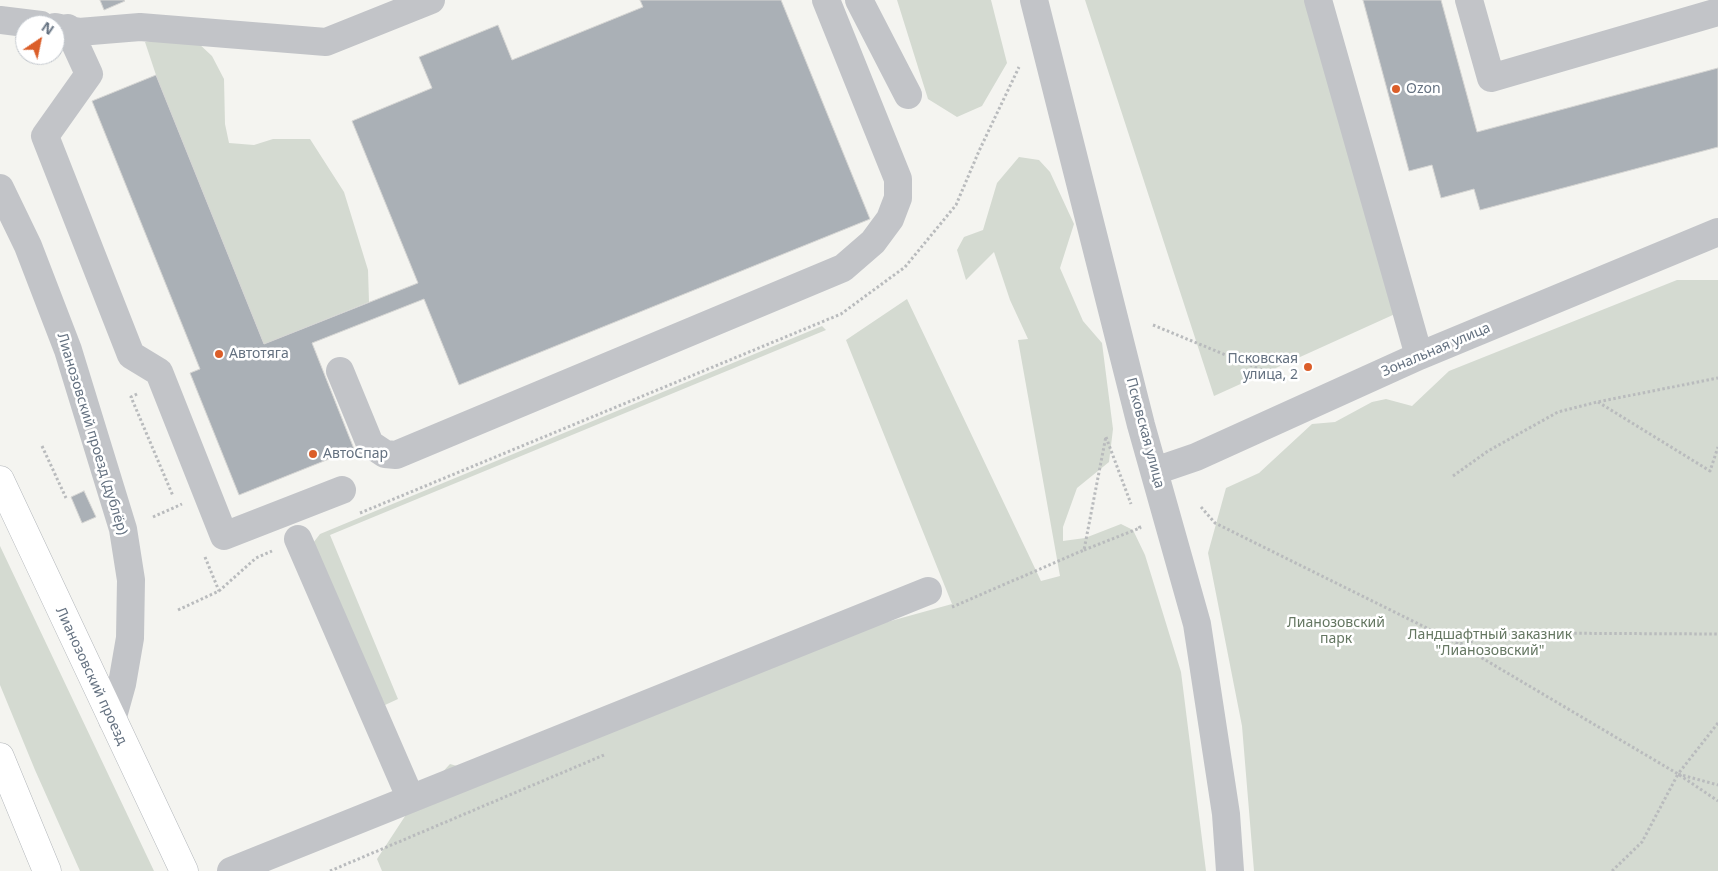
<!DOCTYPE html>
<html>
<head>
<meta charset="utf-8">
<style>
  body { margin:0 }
  #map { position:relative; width:1718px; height:871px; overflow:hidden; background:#f4f4f0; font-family:"Noto Sans",sans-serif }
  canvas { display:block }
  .north { position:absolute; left:15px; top:15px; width:50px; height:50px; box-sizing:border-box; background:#fff; border:1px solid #c1c6cc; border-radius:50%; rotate:34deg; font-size:14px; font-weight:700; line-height:20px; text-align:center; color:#647180 }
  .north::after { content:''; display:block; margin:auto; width:18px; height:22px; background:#db5e29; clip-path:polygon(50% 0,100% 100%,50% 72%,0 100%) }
</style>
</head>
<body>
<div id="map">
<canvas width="1718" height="871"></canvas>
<div class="north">N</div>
</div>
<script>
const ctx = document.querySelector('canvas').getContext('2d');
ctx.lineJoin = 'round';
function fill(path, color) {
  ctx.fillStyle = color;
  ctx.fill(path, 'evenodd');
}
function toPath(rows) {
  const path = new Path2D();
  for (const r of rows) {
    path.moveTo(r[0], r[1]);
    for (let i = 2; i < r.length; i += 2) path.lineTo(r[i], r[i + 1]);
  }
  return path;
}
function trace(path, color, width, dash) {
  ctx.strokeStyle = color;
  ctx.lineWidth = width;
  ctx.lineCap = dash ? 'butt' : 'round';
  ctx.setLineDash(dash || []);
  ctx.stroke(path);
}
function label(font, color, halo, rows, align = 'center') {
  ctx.font = font + ' "Noto Sans",sans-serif';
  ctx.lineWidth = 5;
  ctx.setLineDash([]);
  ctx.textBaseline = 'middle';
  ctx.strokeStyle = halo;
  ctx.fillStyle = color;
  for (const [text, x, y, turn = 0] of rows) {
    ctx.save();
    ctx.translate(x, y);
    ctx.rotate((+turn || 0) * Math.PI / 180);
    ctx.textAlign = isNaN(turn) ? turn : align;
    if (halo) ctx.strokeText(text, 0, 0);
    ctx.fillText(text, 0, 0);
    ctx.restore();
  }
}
fill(toPath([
  [897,0,991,0,1007,63,982,106,957,117,928,99],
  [1085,0,1319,0,1406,309,1214,396],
  [163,38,197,42,212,56,224,79,225,124,229,143,254,145,273,139,310,139,344,192,368,270,369,302,264,344,156,75,145,42],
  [1019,157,1039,160,1050,172,1074,224,1060,268,1083,321,1102,343,1113,429,1109,462,1077,488,1063,527,1063,541,1085,538,1121,524,1133,530,1145,555,1181,672,1206,871,382,871,377,859,413,804,450,764,485,774,858,630,952,604,846,340,907,299,1041,581,1060,576,1018,340,1028,339,1010,300,994,252,966,280,957,250,964,237,983,230,997,183],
  [1677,280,1718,280,1718,871,1254,871,1242,726,1208,553,1226,488,1259,473,1312,424,1335,422,1372,402,1386,399,1412,406,1449,371],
  [822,326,826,330,330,535,398,699,385,705,310,547,320,534],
  [0,546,154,871,80,871,35,770,0,685]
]), '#d4dad1');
const building = toPath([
  [100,0,124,0,125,1,104,10,100,0],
  [640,0,781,0,870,219,459,385,424,299,312,343,354,449,239,495,190,373,200,369,92,101,156,75,264,344,418,283,352,121,432,88,419,57,498,25,512,60,643,7,640,0],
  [1363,0,1441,0,1477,132,1718,68,1718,147,1480,210,1474,189,1441,198,1432,165,1409,171,1363,0],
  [84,491,96,517,82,523,71,497,84,491]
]);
fill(building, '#aab0b6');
trace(building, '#d5d5d3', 1);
const major = toPath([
  [0,480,184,871],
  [0,757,47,871]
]);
trace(major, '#b2b6ba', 29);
trace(toPath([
  [1153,325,1267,372],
  [137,394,131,397,173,496],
  [1598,402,1710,471,1718,447],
  [1106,437,1131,504],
  [42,446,66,498],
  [1453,476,1488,451,1558,412,1597,402,1718,378],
  [1201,507,1215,523,1459,644,1513,633,1718,634],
  [360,513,841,314,905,267,956,205,979,151,1019,67],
  [153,517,182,504],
  [1084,550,1140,528,1139,526],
  [205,557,219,591],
  [952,607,1084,550,1106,436],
  [178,610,219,591,256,558,272,551],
  [1460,645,1678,774,1718,801],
  [1718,723,1678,774,1718,785],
  [330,871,604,755],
  [1612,871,1642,842,1678,774]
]), '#b9bbbd', 3, [2.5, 2.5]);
trace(toPath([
  [859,0,908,95],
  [1034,0,1141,425,1197,624,1226,814,1230,871],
  [1318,0,1419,356],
  [1469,0,1491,78,1718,12],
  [0,20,41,25],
  [55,27,79,32,140,27,326,42,431,0],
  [68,28,89,74,45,136,131,355,159,372,224,536,342,490],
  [0,188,28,246,68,350,123,529,131,580,130,638,122,684,112,720],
  [340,371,370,444,385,454,396,455,843,268,873,242,890,219,898,198,898,179,826,0],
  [1155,471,1196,457,1419,356,1718,232],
  [298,539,410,797],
  [231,871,928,591]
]), '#c2c4c8', 28);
trace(major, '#fff', 28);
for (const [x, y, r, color] of [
  [1396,89,5,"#db5e29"],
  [219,354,5,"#db5e29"],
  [1308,367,5,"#db5e29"],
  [313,454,5,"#db5e29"]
]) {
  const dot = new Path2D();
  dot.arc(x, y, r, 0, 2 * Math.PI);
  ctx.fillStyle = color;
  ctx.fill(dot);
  trace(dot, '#fff', 2);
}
label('14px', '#647180', '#fff', [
  ["Ozon",1406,89],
  ["Автотяга",229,354],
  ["Псковская",1298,359,"right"],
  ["улица, 2",1298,375,"right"],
  ["АвтоСпар",323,454]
], 'left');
label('14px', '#647180', '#fff', [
  ["Зональная улица",1436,350,-23],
  ["Псковская улица",1145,433,75],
  ["Лианозовский проезд (дублёр)",92,434,73],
  ["Лианозовский проезд",91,676,65]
]);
label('14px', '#657762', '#fff', [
  ["Лианозовский",1336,623],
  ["парк",1336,639],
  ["Ландшафтный заказник",1490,635],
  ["\"Лианозовский\"",1490,651]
]);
</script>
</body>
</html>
